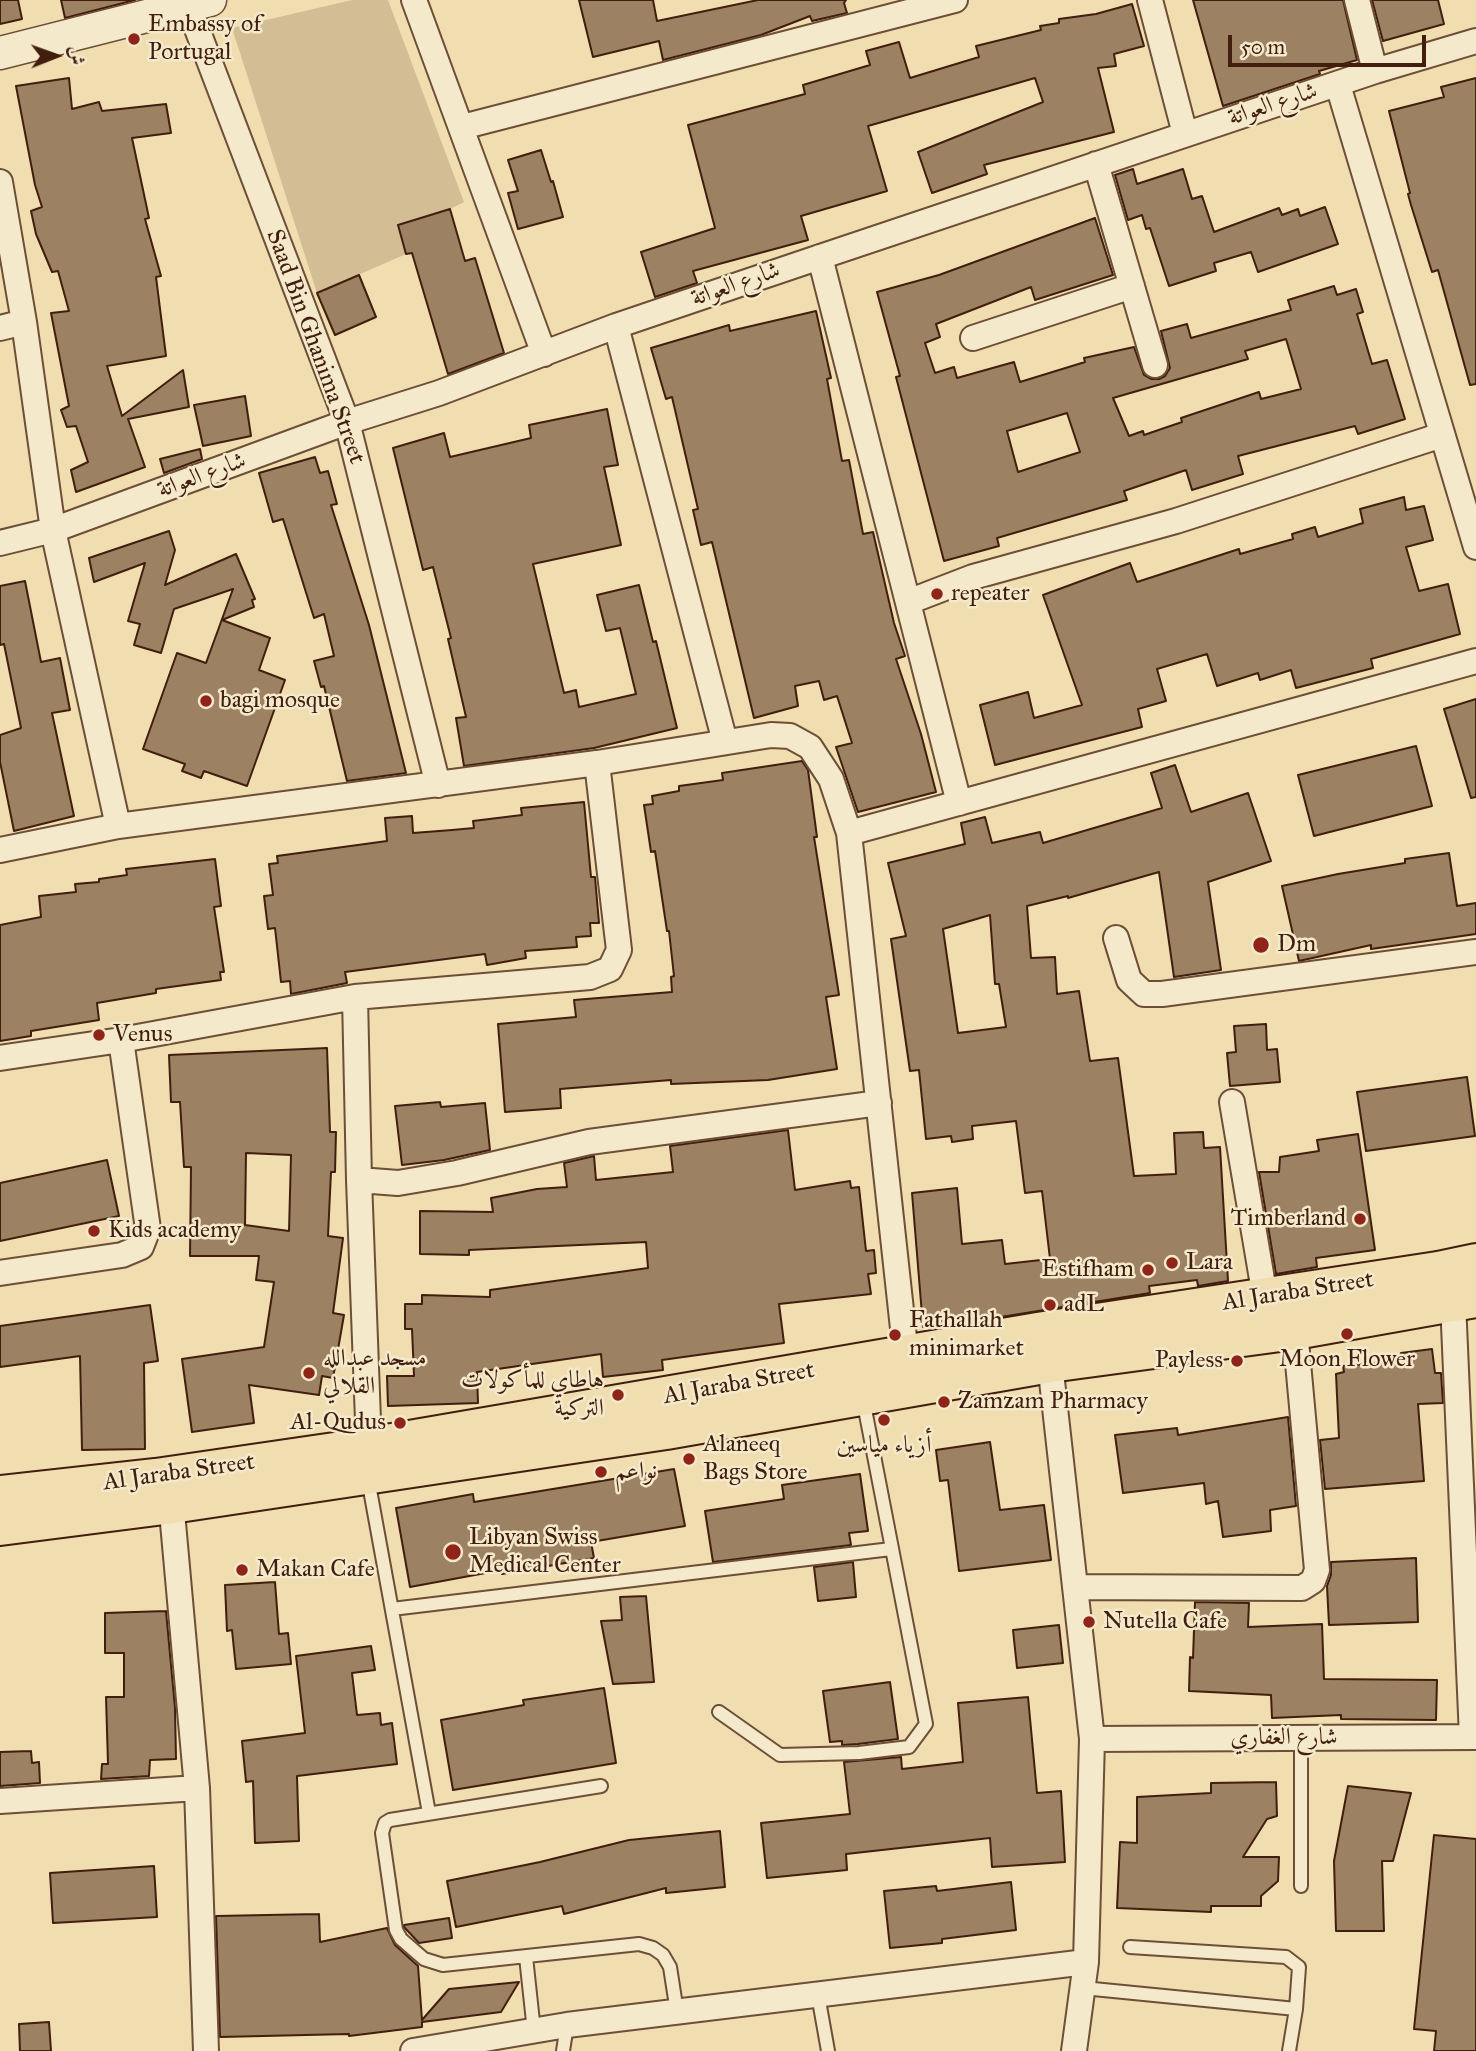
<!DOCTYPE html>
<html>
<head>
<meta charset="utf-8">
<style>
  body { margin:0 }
  #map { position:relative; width:1476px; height:2051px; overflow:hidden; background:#f0ddb0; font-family:"IM FELL Great Primer",Amiri,serif }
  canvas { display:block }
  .north { position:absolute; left:21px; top:21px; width:70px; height:70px; -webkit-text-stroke:5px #f5e9cc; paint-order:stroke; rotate:89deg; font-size:19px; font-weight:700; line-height:28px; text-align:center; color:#411e0e }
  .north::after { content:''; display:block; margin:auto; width:24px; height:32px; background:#411e0e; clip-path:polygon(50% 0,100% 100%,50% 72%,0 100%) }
  .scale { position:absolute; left:1228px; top:35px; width:198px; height:32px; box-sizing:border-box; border:4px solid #411e0e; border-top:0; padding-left:9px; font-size:21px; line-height:24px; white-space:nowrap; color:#411e0e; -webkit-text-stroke:5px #f5e9cc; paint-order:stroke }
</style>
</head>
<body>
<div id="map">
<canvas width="1476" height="2051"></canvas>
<div class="north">ش</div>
<div class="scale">50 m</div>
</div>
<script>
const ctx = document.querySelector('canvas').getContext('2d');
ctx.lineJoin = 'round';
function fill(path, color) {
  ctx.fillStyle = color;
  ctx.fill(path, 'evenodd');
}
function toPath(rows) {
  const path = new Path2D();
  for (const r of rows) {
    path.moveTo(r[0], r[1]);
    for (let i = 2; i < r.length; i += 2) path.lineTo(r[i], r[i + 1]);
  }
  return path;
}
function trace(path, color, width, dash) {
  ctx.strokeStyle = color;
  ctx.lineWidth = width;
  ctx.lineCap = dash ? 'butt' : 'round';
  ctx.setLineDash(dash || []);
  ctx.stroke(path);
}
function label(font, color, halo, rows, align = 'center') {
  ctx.font = font + ' "IM FELL Great Primer",Amiri,serif';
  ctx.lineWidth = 5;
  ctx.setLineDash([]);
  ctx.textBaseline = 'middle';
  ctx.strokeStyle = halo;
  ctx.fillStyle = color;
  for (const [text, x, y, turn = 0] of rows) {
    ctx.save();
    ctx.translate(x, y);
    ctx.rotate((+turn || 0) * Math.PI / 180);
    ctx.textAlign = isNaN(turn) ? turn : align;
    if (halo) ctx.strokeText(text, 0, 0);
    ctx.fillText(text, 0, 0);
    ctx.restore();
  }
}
fill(toPath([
  [352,0,388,0,464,202,450,209,398,225,406,254,317,293,232,28]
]), '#d2bd94');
const building = toPath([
  [0,0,18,0,22,19,0,24,0,0],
  [61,0,135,0,65,18,61,0],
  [579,0,653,0,657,21,758,0,846,0,844,3,847,13,812,21,810,16,761,35,663,60,659,41,593,57,579,0],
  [1193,0,1343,0,1357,60,1319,71,1320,74,1223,106,1193,0],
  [1372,0,1438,0,1444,24,1383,41,1372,0],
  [1132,4,1144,46,1114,54,1116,66,1098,68,1114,132,984,165,987,174,932,193,918,152,1043,102,1035,78,868,126,887,191,801,216,808,240,693,271,697,283,655,297,641,252,715,228,688,125,805,94,803,85,870,65,866,51,899,42,910,78,979,57,976,46,1041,30,1040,26,1059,23,1059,19,1096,14,1132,4],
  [69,78,72,109,99,102,102,111,166,104,171,133,132,138,149,218,145,219,161,276,156,277,166,356,107,366,122,416,183,370,189,407,128,419,145,467,76,492,71,470,88,462,76,426,67,427,61,410,69,406,51,313,69,311,58,271,52,272,36,234,31,211,42,207,35,185,16,86,69,78],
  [1476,78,1476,384,1470,385,1438,270,1432,272,1411,205,1408,194,1410,193,1389,111,1444,97,1441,87,1476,78],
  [541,150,551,182,553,181,563,217,518,229,508,193,518,191,508,160,541,150],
  [1133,169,1137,184,1183,169,1192,199,1202,196,1214,232,1279,208,1282,215,1298,209,1300,216,1325,207,1338,244,1258,272,1251,252,1214,263,1216,271,1169,286,1150,228,1146,229,1142,215,1128,220,1115,175,1133,169],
  [450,209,465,261,475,258,504,353,448,374,412,253,406,254,398,225,450,209],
  [1095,218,1113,275,1035,300,1031,287,936,324,940,337,925,343,935,373,954,367,957,378,1014,362,1020,382,1085,362,1084,358,1134,347,1144,375,1151,379,1159,379,1165,376,1170,368,1161,331,1187,324,1191,338,1291,310,1288,300,1334,286,1337,295,1356,289,1363,312,1357,314,1372,364,1387,360,1405,419,1358,434,1355,426,1238,456,1243,474,1192,490,1186,470,1124,491,1127,500,997,538,999,546,944,561,896,377,900,376,877,292,939,275,1095,218],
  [1286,339,1301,389,1261,399,1259,392,1181,418,1182,422,1144,435,1143,431,1129,436,1113,398,1248,359,1245,351,1286,339],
  [1067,413,1080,452,1018,472,1007,431,1067,413],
  [359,275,376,317,335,335,317,293,359,275],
  [816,311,831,378,827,379,842,461,849,460,863,534,873,532,894,623,905,656,896,659,921,734,936,792,858,812,836,747,852,743,837,696,824,700,819,681,795,686,798,706,754,718,712,542,701,545,693,510,698,509,672,397,666,399,651,348,729,325,730,331,816,311],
  [245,396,251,436,203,446,194,405,245,396],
  [607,409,618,465,604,467,621,545,533,564,564,693,576,690,579,707,636,694,620,628,606,631,597,595,639,585,653,642,656,641,677,728,594,748,464,766,456,718,466,717,448,639,451,638,433,567,423,570,393,448,444,433,450,457,531,438,529,425,607,409],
  [200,449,202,459,164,473,160,459,200,449],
  [315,457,320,473,328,471,337,504,331,505,369,625,406,773,347,781,324,686,321,687,314,661,334,656,324,614,314,618,283,519,273,522,259,473,315,457],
  [1404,497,1406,510,1424,506,1433,540,1406,547,1419,591,1448,584,1460,634,1371,659,1373,668,1296,688,1291,670,1260,680,1258,673,1217,686,1207,654,1157,669,1166,701,1138,709,1142,727,995,765,980,705,1028,692,1034,718,1082,705,1043,595,1130,563,1137,582,1239,549,1240,554,1293,539,1292,534,1315,527,1318,537,1363,523,1360,509,1404,497],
  [169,531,175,550,165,585,236,554,255,599,252,600,254,607,222,620,270,638,259,670,285,680,247,786,204,771,201,778,182,771,185,764,143,749,177,653,206,663,233,589,174,609,161,653,134,645,140,624,128,621,145,563,94,582,89,558,169,531],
  [25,581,41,662,60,658,70,710,52,713,74,816,14,831,0,762,0,735,21,728,4,644,0,645,0,586,25,581],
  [1476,699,1476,797,1471,798,1444,709,1476,699],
  [1416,746,1432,806,1314,836,1298,775,1416,746],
  [802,761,808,770,817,837,814,837,839,995,826,997,837,1069,768,1080,671,1084,671,1080,560,1089,561,1108,505,1112,498,1024,576,1017,574,1000,672,992,671,977,674,976,669,931,667,931,655,851,651,852,644,805,653,804,652,796,679,791,679,786,723,780,722,773,802,761],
  [1175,765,1191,812,1248,793,1271,861,1208,882,1221,970,1174,977,1159,872,1068,898,1068,896,1027,906,1031,958,1055,957,1057,994,1079,991,1090,1061,1118,1058,1134,1176,1176,1174,1174,1133,1203,1132,1204,1148,1220,1147,1228,1281,1198,1286,1197,1280,1149,1286,1150,1293,970,1322,923,1327,912,1193,957,1188,962,1244,1002,1240,1005,1264,1050,1259,1042,1191,1025,1193,1016,1121,972,1126,973,1139,952,1142,951,1136,926,1139,919,1070,910,1071,891,939,906,936,888,863,965,844,961,823,985,817,992,843,1040,832,1043,843,1162,808,1151,773,1175,765],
  [990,915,995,984,999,984,1006,1027,958,1033,943,929,990,915],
  [584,802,591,877,595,877,599,923,590,923,591,936,576,937,577,947,525,951,526,958,487,965,485,954,345,972,347,983,291,994,290,981,281,982,275,928,268,929,264,896,273,895,269,864,278,863,277,856,387,841,385,818,412,816,413,833,452,830,474,828,473,821,522,815,521,808,584,802],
  [1449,853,1457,906,1476,903,1476,934,1371,949,1371,945,1299,961,1282,886,1338,874,1405,863,1405,859,1449,853],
  [215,859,221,906,214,907,224,972,220,972,221,980,156,989,156,993,97,1003,99,1020,31,1031,31,1036,0,1041,0,925,41,917,39,896,76,892,75,884,99,882,99,879,127,875,126,869,215,859],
  [1266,1024,1267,1050,1277,1049,1280,1082,1230,1086,1227,1053,1236,1052,1234,1026,1266,1024],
  [327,1048,330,1132,336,1132,335,1172,331,1172,328,1236,343,1238,333,1313,344,1315,333,1378,322,1376,319,1395,249,1385,254,1423,192,1432,182,1359,264,1347,274,1282,256,1280,259,1256,190,1256,191,1167,184,1167,180,1102,171,1102,169,1055,327,1048],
  [246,1153,291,1155,289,1231,245,1225,246,1153],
  [1467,1077,1475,1136,1366,1151,1357,1092,1467,1077],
  [440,1102,441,1107,485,1103,490,1150,444,1160,402,1165,395,1106,440,1102],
  [788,1130,795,1190,850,1181,851,1188,859,1187,866,1251,874,1250,876,1273,868,1274,871,1294,779,1304,784,1343,662,1360,663,1370,603,1377,601,1354,477,1372,478,1403,388,1406,387,1376,414,1376,412,1329,405,1329,405,1304,422,1304,422,1295,490,1297,490,1290,648,1268,646,1242,469,1250,469,1255,420,1254,420,1211,493,1212,491,1198,537,1189,567,1187,564,1163,594,1156,596,1180,673,1172,670,1146,788,1130],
  [1358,1134,1375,1250,1316,1258,1317,1267,1276,1274,1259,1172,1279,1172,1280,1157,1319,1151,1317,1140,1358,1134],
  [107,1160,119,1216,0,1241,0,1183,107,1160],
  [150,1305,158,1361,144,1363,145,1449,82,1450,80,1356,0,1367,0,1326,150,1305],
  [1432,1349,1435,1373,1441,1373,1443,1403,1418,1404,1424,1481,1325,1489,1320,1440,1339,1438,1336,1374,1344,1372,1343,1366,1399,1361,1401,1353,1432,1349],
  [1288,1417,1296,1506,1270,1510,1271,1531,1223,1537,1218,1501,1206,1504,1204,1483,1123,1493,1115,1435,1177,1428,1178,1435,1288,1417],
  [990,1442,1000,1510,1044,1505,1051,1560,959,1571,948,1480,940,1481,936,1450,990,1442],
  [674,1469,685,1526,591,1542,594,1558,502,1574,502,1570,410,1587,396,1508,473,1494,474,1502,674,1469],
  [860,1474,868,1531,849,1533,851,1545,713,1562,705,1511,784,1499,782,1485,860,1474],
  [1416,1558,1418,1622,1329,1625,1327,1586,1331,1575,1331,1562,1416,1558],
  [853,1562,856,1597,818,1601,814,1567,853,1562],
  [275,1582,279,1634,288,1633,291,1664,236,1669,232,1630,227,1631,225,1585,275,1582],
  [646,1596,654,1682,613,1684,601,1621,622,1620,620,1597,646,1596],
  [1195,1602,1249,1603,1248,1627,1322,1624,1324,1679,1437,1680,1436,1720,1341,1719,1341,1715,1272,1718,1271,1695,1189,1691,1190,1657,1193,1658,1195,1602],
  [166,1611,175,1708,176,1759,150,1760,149,1776,101,1779,102,1764,108,1764,106,1697,124,1697,124,1653,105,1653,105,1613,166,1611],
  [1059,1625,1063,1663,1017,1668,1013,1630,1059,1625],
  [371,1646,375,1670,352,1673,357,1715,380,1713,381,1725,392,1723,397,1764,297,1776,299,1841,255,1843,253,1781,246,1782,242,1741,305,1733,296,1656,371,1646],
  [890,1682,898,1739,858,1744,842,1745,842,1741,830,1742,823,1691,890,1682],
  [604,1688,616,1763,453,1790,441,1720,524,1705,523,1700,604,1688],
  [1028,1697,1037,1793,1061,1791,1065,1862,992,1867,990,1838,846,1854,847,1870,767,1878,761,1823,850,1814,844,1762,901,1757,902,1769,963,1762,958,1703,1028,1697],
  [31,1751,32,1763,39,1762,40,1783,0,1786,0,1752,31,1751],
  [1276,1782,1277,1816,1267,1819,1243,1857,1279,1857,1278,1881,1261,1896,1261,1906,1211,1906,1211,1912,1117,1908,1120,1842,1137,1843,1137,1797,1211,1793,1211,1783,1276,1782],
  [1348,1786,1411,1793,1393,1861,1382,1861,1384,1931,1336,1931,1334,1861,1348,1786],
  [720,1831,725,1887,666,1893,666,1888,564,1914,562,1906,456,1927,447,1881,540,1862,629,1840,720,1831],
  [1434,1835,1476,1839,1476,2051,1434,2051,1436,2031,1414,2029,1434,1835],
  [154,1866,157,1917,53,1923,50,1873,154,1866],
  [1011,1882,1016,1930,942,1939,942,1943,890,1948,884,1891,936,1886,937,1891,1011,1882],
  [319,1914,320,1942,387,1928,395,1945,418,1966,422,2020,449,1989,519,1982,501,2012,422,2022,422,2027,349,2036,349,2034,220,2037,216,1916,319,1914],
  [449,1918,452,1938,419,1943,404,1927,404,1925,449,1918],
  [49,2022,51,2051,20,2051,19,2024,49,2022]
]);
fill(building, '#9c8162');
trace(building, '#411e0e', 2);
const service = toPath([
  [368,1479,429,1813],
  [392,1609,891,1549],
  [719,1712,780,1755,859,1753,909,1747,926,1724,863,1399],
  [601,1786,390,1820,385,1823,382,1833,396,1930,401,1939,424,1959,443,1965,639,1944,653,1948,663,1955,670,1967,677,2012],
  [1301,1886,1301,1738],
  [1130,1947,1286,1957,1299,1967,1296,2009],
  [526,1957,534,2031],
  [1083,1988,1296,2009,1289,2051],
  [818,1995,828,2051],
  [563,2051,567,2025]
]);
const minor = toPath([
  [186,0,347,422,438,785],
  [414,0,544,354],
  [1150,0,1185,134],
  [1357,0,1375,71],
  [1338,85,1476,547],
  [462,127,955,0],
  [1096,164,1155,365],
  [0,182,24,322,53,530,118,826],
  [820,257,959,803],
  [616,326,725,742],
  [0,328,24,322],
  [973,338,1132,286],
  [0,543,53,530,347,422,439,393,616,326,820,257,1375,71,1476,41],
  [908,602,973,577,1176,521,1442,435],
  [849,833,1476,661],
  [0,850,118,826,597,763,771,735,790,736,810,747,831,779,849,833,906,1356],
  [1116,938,1129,980,1144,994,1162,994,1476,952],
  [355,997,359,1180,369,1447],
  [0,1058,121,1040,355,997,590,977,610,969,619,950,597,763],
  [1232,1102,1265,1297],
  [359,1180,398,1183,457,1173,589,1142,879,1103],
  [0,1273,122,1255,141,1247,148,1229,121,1040],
  [1453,1302,1472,1737],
  [1050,1363,1092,1739,1086,1962,1074,2051],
  [170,1490,197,1788,206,2051],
  [1076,1587,1302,1588,1313,1581,1317,1570,1295,1330],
  [1092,1739,1476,1737],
  [0,1801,197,1788],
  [413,2051,567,2025,1086,1962]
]);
const tertiary = toPath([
  [0,53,210,0]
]);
const primary = toPath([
  [0,1495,156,1478,369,1447,1038,1332,1438,1271,1476,1263],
  [0,1526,172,1504,666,1430,1050,1363,1295,1330,1476,1298]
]);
trace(service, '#6d4e36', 16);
trace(minor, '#6d4e36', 28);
trace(tertiary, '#6d4e36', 35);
trace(primary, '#411e0e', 42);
trace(service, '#f5e9cc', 12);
trace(minor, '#f5e9cc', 24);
trace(tertiary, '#f5e9cc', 32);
trace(primary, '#f0ddb0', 38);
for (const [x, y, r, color] of [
  [134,39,7,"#8f2418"],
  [937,594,7,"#8f2418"],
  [206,701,7,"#8f2418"],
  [1261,945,9,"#8f2418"],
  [99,1035,7,"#8f2418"],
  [1360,1219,7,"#8f2418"],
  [94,1231,7,"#8f2418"],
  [1172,1263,7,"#8f2418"],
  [1148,1270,7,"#8f2418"],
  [1050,1305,7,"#8f2418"],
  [1347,1334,7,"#8f2418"],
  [895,1335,7,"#8f2418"],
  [1237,1361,7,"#8f2418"],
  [309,1373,7,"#8f2418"],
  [618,1395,7,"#8f2418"],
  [944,1402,7,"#8f2418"],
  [884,1420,7,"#8f2418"],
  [400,1423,7,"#8f2418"],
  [689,1459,7,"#8f2418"],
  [601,1472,7,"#8f2418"],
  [453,1552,9,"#8f2418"],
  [242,1570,7,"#8f2418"],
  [1089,1622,7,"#8f2418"]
]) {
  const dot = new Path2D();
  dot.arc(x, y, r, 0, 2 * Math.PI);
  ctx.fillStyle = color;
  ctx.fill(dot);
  trace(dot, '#f5e9cc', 2.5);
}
label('24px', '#411e0e', '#f5e9cc', [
  ["Embassy of",148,25],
  ["Portugal",148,53],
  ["repeater",951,594],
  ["bagi mosque",220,701],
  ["Dm",1277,945],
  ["Venus",113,1035],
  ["Timberland",1346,1219,"right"],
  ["Kids academy",108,1231],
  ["Lara",1186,1263],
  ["Estifham",1134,1270,"right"],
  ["adL",1064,1305],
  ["Fathallah",909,1321],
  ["minimarket",909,1349],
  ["مسجد عبدالله",323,1359],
  ["القلالي",323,1387],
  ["Moon Flower",1347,1360,"center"],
  ["Payless",1223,1361,"right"],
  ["هاطاي للمأكولات",604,1381,"right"],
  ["التركية",604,1409,"right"],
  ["Zamzam Pharmacy",958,1402],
  ["Al-Qudus",386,1423,"right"],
  ["Alaneeq",703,1445],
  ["Bags Store",703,1473],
  ["أزياء مياسين",884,1446,"center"],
  ["نواعم",615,1472],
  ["Libyan Swiss",469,1538],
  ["Medical Center",469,1566],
  ["Makan Cafe",256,1570],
  ["Nutella Cafe",1103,1622]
], 'left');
label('24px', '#411e0e', '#f5e9cc', [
  ["شارع العواتة",1273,105,-18],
  ["شارع العواتة",736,285,-19],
  ["Saad Bin Ghanima Street",315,347,70],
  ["شارع العواتة",202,476,-20],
  ["Al Jaraba Street",1298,1292,-9],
  ["Al Jaraba Street",739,1384,-10],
  ["Al Jaraba Street",179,1473,-8],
  ["شارع الغفاري",1284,1738]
]);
</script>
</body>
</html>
